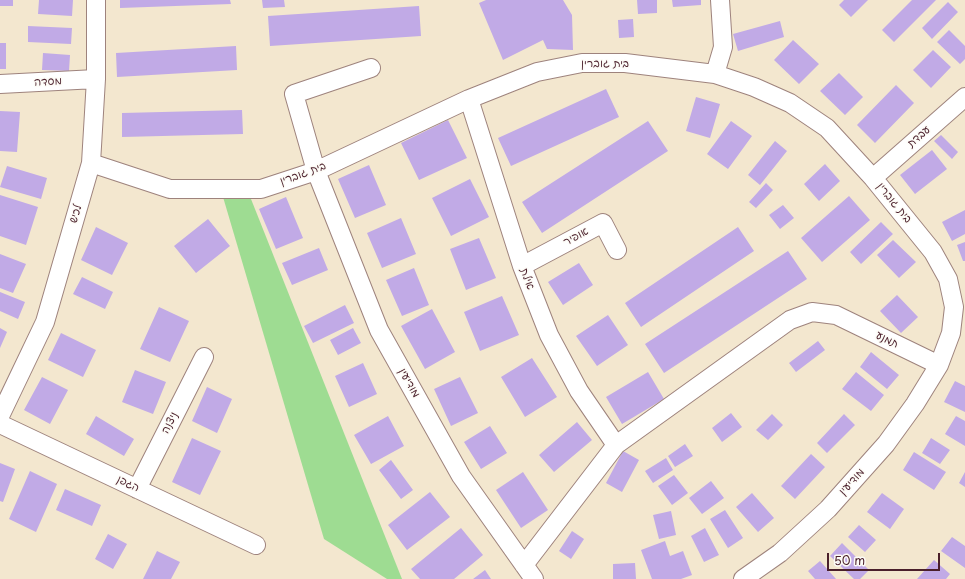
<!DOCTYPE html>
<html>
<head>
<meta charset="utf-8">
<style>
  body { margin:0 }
  #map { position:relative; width:965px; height:579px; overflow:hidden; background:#f3e7cf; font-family:"Playpen Sans",sans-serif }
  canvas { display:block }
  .scale { position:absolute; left:827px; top:553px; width:113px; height:18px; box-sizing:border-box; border:2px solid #4a1f2b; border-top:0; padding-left:5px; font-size:12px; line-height:14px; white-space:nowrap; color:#4a1f2b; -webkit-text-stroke:3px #fdfcf7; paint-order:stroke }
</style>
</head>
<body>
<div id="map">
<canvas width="965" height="579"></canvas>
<div class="scale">50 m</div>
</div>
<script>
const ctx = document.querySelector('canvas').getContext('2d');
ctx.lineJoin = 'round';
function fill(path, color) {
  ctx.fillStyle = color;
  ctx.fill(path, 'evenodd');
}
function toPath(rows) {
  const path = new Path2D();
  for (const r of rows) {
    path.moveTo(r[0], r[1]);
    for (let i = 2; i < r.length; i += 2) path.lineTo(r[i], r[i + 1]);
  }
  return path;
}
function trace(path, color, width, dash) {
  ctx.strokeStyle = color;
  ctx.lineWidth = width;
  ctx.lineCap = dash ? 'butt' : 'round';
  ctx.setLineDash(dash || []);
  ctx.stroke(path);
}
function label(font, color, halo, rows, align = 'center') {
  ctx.font = font + ' "Playpen Sans","Playpen Sans Hebrew",sans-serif';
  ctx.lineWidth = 3;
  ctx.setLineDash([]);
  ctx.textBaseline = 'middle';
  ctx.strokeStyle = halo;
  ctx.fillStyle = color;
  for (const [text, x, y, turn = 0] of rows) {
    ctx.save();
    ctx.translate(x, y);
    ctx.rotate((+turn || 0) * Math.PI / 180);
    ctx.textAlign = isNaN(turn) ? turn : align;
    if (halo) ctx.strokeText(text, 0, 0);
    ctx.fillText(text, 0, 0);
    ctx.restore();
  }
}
fill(toPath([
  [223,197,251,199,402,579,387,579,324,539]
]), '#9edc92');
fill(toPath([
  [0,0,13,0,13,6,0,6],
  [39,0,73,0,72,16,38,14],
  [120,0,230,0,231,4,120,8],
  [262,0,284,0,285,7,263,8],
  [486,0,563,0,572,15,573,50,547,49,543,40,503,60,479,3],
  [637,0,657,0,657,13,638,14],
  [672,0,701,0,701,5,673,7],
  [844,0,868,0,851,17,839,5],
  [912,0,936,0,894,42,882,30],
  [948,2,958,12,932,39,922,28],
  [419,6,421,36,270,46,268,16],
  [633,19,634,37,619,38,618,20],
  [780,21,784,37,738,51,733,34],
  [28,26,72,28,71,44,28,42],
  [949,30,965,46,965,59,960,64,937,42],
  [793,40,819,64,799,84,774,60],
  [0,43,6,43,6,69,0,69],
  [236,46,237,70,117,77,116,53],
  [933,50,951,67,931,88,913,70],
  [43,53,70,55,69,71,42,70],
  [839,73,863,97,845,115,820,91],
  [896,85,914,103,875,143,857,125],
  [606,89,619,117,511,166,498,138],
  [696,97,720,104,710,138,686,131],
  [242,110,243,134,122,137,122,113],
  [0,111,20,112,17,152,0,151],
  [448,120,467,158,419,180,401,143],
  [648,121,668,151,542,233,522,202],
  [731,121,752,136,728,169,707,154],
  [941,135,958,152,952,159,934,141],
  [775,141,787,151,760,185,748,175],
  [932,150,947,169,915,194,900,175],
  [825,164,840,181,819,201,804,184],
  [369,165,386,205,355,218,338,179],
  [7,166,47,178,41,199,0,187],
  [470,179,489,217,451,236,432,198],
  [766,183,773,190,756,208,749,202],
  [0,195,38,207,26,245,0,236],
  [849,196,870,220,822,262,801,238],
  [286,197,303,238,276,249,259,209],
  [783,205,794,218,780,229,769,215],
  [965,210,965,234,952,241,942,222],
  [401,218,416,254,382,268,367,233],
  [208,219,230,246,196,273,174,246],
  [881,222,893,234,861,264,850,252],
  [96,227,128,243,112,275,81,260],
  [738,227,754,251,641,327,625,303],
  [479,238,496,278,466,290,450,249],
  [893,240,916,262,899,278,877,255],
  [965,242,965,261,963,261,957,245],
  [319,248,328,270,292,285,282,263],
  [788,251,807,279,664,373,645,344],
  [0,254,26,264,13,293,0,288],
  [579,263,593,285,563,305,548,282],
  [414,268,429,305,402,316,386,280],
  [82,277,113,292,105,309,73,294],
  [0,292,25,302,18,319,0,311],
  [897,295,918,317,901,333,880,311],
  [502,296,519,335,480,351,464,312],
  [345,305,354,323,313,343,304,326],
  [159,307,189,321,170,362,140,349],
  [432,309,455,352,425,369,401,326],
  [608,315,628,345,597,366,576,336],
  [0,328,7,332,0,348],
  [353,328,361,343,338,355,330,340],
  [61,333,96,350,83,377,48,360],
  [818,341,825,350,796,372,789,363],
  [871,352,899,375,887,389,860,367],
  [532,358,557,397,525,417,501,377],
  [363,363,377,394,349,407,335,376],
  [135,370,166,382,153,414,122,402],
  [648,372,664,399,622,424,606,397],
  [856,372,884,395,871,411,842,389],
  [42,377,68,390,50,424,24,410],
  [460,377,478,413,451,426,434,389],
  [955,381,965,386,965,412,944,402],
  [207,387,232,399,217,433,192,421],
  [731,413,742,427,722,442,712,428],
  [772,414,783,425,768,440,756,430],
  [844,414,855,425,827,453,817,443],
  [96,416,134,439,124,456,86,434],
  [388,416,404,446,371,464,354,435],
  [956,416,965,421,965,446,945,434],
  [577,422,592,440,554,472,539,455],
  [490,426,507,453,481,469,464,442],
  [192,438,221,451,200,495,172,482],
  [931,438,950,450,940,464,922,453],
  [685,444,693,456,675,467,668,456],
  [623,451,639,460,622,492,606,483],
  [914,452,946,472,934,490,903,470],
  [811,454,825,467,795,499,781,486],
  [666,458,673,470,653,483,645,471],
  [391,460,413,490,401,499,379,470],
  [0,463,15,469,3,502,0,501],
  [30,471,57,484,36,532,9,519],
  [523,472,548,510,521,528,496,490],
  [965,472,965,487,959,483],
  [674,475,688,493,672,505,658,486],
  [711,481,724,498,702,514,689,498],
  [65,489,101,505,92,526,56,510],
  [430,492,450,517,407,550,388,525],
  [752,493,774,518,758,532,736,507],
  [882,493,904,509,890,529,867,512],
  [725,510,743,538,728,548,710,519],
  [671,511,676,535,659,539,653,515],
  [859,525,876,540,865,552,848,537],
  [461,528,483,555,454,579,420,579,411,569],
  [705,528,719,555,704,562,691,536],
  [572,531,584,539,571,559,559,551],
  [108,534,127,544,113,569,95,559],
  [952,537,965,546,965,568,941,551],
  [665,541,670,556,683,551,692,575,681,579,652,579,641,550],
  [842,543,869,570,860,579,854,579,830,556],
  [157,551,180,562,171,579,143,579],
  [934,560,950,574,946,579,917,579],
  [820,561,836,579,815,579,808,571],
  [635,563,636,579,613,579,613,564],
  [485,570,491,579,473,579]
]), '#c1aae6');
const minor = toPath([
  [371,68,294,94,316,171,379,330,461,476,534,579],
  [715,74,723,47,720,0],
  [0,84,96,79],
  [469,99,522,266,549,335,579,391,616,445],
  [91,163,170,189,261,189,316,171,469,99,537,72,582,63,625,63,715,74,754,87,790,103,827,128,873,178,933,252,948,279,954,307,951,333,939,365,915,404,886,444,828,509,780,553,743,579],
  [873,178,965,97],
  [522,266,603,223,617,250],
  [0,416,45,322,91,163,96,79,96,0],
  [0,424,256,545],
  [137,489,204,357],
  [524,565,616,445,790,320,812,312,836,315,939,365]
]);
trace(minor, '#9e837d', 20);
trace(minor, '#fff', 18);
label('11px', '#4a1f2b', '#fdfcf7', [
  ["בית גוברין",605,64],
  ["מסדה",48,82,-3],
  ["עבדת",919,137,-41],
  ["בית גוברין",303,174,-20],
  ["בית גוברין",894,203,51],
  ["לכיש",76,214,-74],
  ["אופיר",576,237,-28],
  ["אילת",527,279,69],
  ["תמנע",887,340,26],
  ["מודיעין",409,383,60],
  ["ניצנה",170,423,-63],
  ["מודיעין",852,482,-48],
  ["הגפן",128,484,25]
]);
</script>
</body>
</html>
